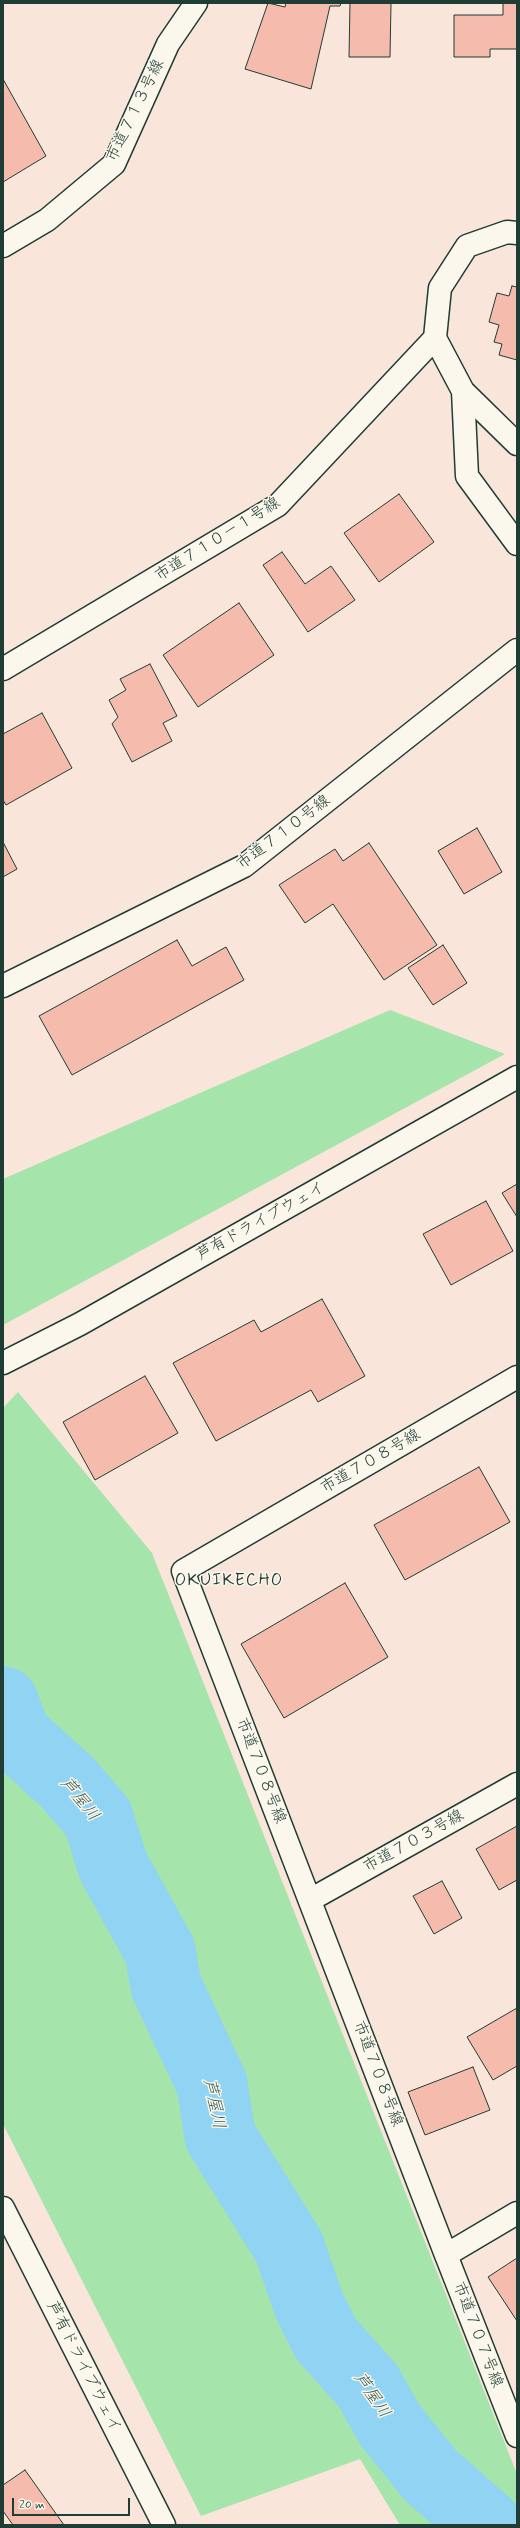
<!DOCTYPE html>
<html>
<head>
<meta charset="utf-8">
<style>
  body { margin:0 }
  #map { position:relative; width:520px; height:2528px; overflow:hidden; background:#f9e5d9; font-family:Mynerve,sans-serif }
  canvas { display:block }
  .frame { position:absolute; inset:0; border:4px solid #1f3d34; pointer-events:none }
  .scale { position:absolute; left:12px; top:2498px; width:118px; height:18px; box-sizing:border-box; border:2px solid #1f3d34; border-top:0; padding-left:5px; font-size:12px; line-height:14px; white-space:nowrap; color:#1f3d34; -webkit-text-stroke:3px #fbf7ec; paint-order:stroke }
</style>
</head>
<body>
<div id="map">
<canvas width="520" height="2528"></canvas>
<div class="frame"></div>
<div class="scale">20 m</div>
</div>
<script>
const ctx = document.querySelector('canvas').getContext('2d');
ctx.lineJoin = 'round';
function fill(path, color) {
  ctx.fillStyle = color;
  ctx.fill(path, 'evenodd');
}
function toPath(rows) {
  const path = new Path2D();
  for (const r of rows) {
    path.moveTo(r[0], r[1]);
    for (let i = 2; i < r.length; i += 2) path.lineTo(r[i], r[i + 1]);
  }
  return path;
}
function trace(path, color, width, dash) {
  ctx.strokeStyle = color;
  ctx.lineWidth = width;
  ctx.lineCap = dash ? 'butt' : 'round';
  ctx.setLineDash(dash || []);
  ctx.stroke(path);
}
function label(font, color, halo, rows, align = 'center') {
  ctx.font = font + ' Mynerve,"Klee One",sans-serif';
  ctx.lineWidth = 3;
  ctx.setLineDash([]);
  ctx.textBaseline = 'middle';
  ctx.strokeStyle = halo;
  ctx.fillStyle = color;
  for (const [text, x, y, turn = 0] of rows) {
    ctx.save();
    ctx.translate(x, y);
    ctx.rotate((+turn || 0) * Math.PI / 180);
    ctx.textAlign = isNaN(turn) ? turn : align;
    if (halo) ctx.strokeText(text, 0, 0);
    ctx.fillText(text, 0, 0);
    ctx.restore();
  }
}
fill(toPath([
  [390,1010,505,1054,3,1325,3,1179],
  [18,1392,152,1553,517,2474,517,2525,400,2525,360,2459,201,2516,3,2124,3,1408]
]), '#a5e4ab');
trace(toPath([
  [3,1702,15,1735,67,1782,98,1818,113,1866,160,1951,166,1986,212,2084,220,2136,289,2247,309,2305,326,2339,368,2386,390,2425,431,2476,487,2525]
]), '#91d3f3', 71);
const building = toPath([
  [268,3,285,7,286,3,341,3,340,6,330,6,311,89,245,69,268,3],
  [350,3,391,3,390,57,349,57,350,3],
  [503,3,517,3,517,49,490,49,490,57,454,57,454,15,503,15,503,3],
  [3,79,46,156,3,182,3,79],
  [512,286,517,287,517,360,499,355,502,344,494,342,499,325,489,322,497,293,509,296,512,286],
  [399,494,434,542,379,582,344,533,399,494],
  [282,552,305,584,331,566,355,600,308,632,263,565,282,552],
  [239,603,274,655,198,707,163,655,239,603],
  [150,664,177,716,163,723,172,741,132,762,112,724,118,717,109,700,126,690,120,679,150,664],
  [42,713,72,768,6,805,3,800,3,734,42,713],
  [477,828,502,872,464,894,438,851,477,828],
  [3,842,17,869,3,877,3,842],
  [369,843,437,945,384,980,333,904,305,923,279,885,335,849,343,861,369,843],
  [177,940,192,966,226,947,244,980,72,1075,39,1016,177,940],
  [443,945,467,983,433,1005,408,968,443,945],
  [517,1184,517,1217,502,1193,517,1184],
  [486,1201,513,1251,451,1285,423,1234,486,1201],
  [322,1299,365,1376,318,1402,311,1390,216,1441,173,1363,254,1320,261,1332,322,1299],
  [145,1376,178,1433,95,1480,63,1422,145,1376],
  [479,1467,510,1522,405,1580,374,1525,479,1467],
  [345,1583,388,1657,284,1718,241,1644,345,1583],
  [517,1826,517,1880,499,1890,476,1849,517,1826],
  [442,1881,462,1918,434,1934,413,1896,442,1881],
  [517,2008,517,2066,493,2080,467,2037,517,2008],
  [473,2067,490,2110,425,2135,408,2092,473,2067],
  [517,2258,517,2321,488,2277,517,2258],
  [25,2470,64,2525,13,2525,3,2511,3,2485,25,2470]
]);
fill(building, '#f5bbad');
trace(building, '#1f3d34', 1);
const minor = toPath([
  [517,233,507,232,467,246,440,288,435,338,463,391,467,476,517,544],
  [3,246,47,220,114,164,168,44,196,3],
  [463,391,517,444],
  [3,669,278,505,435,338],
  [3,986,244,866,517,650],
  [517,1377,183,1571,446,2255,517,2213],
  [310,1900,517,1784],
  [446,2255,517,2436]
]);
const tertiary = toPath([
  [3,1363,80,1324,517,1077],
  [3,2208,164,2525]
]);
trace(minor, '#1f3d34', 25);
trace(tertiary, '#1f3d34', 25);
trace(minor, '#fbf7ec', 22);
trace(tertiary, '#fbf7ec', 22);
label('16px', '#1f3d34', '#fbf7ec', [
  ["市道７１３号線",136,111,-64],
  ["市道７１０－１号線",218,540,-32],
  ["市道７１０号線",284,833,-37],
  ["芦有ドライブウェイ",261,1222,-29],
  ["市道７０８号線",371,1462,-30],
  ["市道７０８号線",260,1771,69],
  ["市道７０３号線",414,1842,-29],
  ["市道７０８号線",377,2074,69],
  ["市道７０７号線",477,2335,69],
  ["芦有ドライブウェイ",83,2367,63]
]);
ctx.letterSpacing = '1px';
label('17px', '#1f3d34', '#fbf7ec', [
  ["OKUIKECHO",229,1581]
]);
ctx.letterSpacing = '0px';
label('italic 17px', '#365b5a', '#fbf7ec', [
  ["芦屋川",79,1800,51],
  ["芦屋川",213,2104,78],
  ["芦屋川",371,2396,56]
]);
</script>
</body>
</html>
